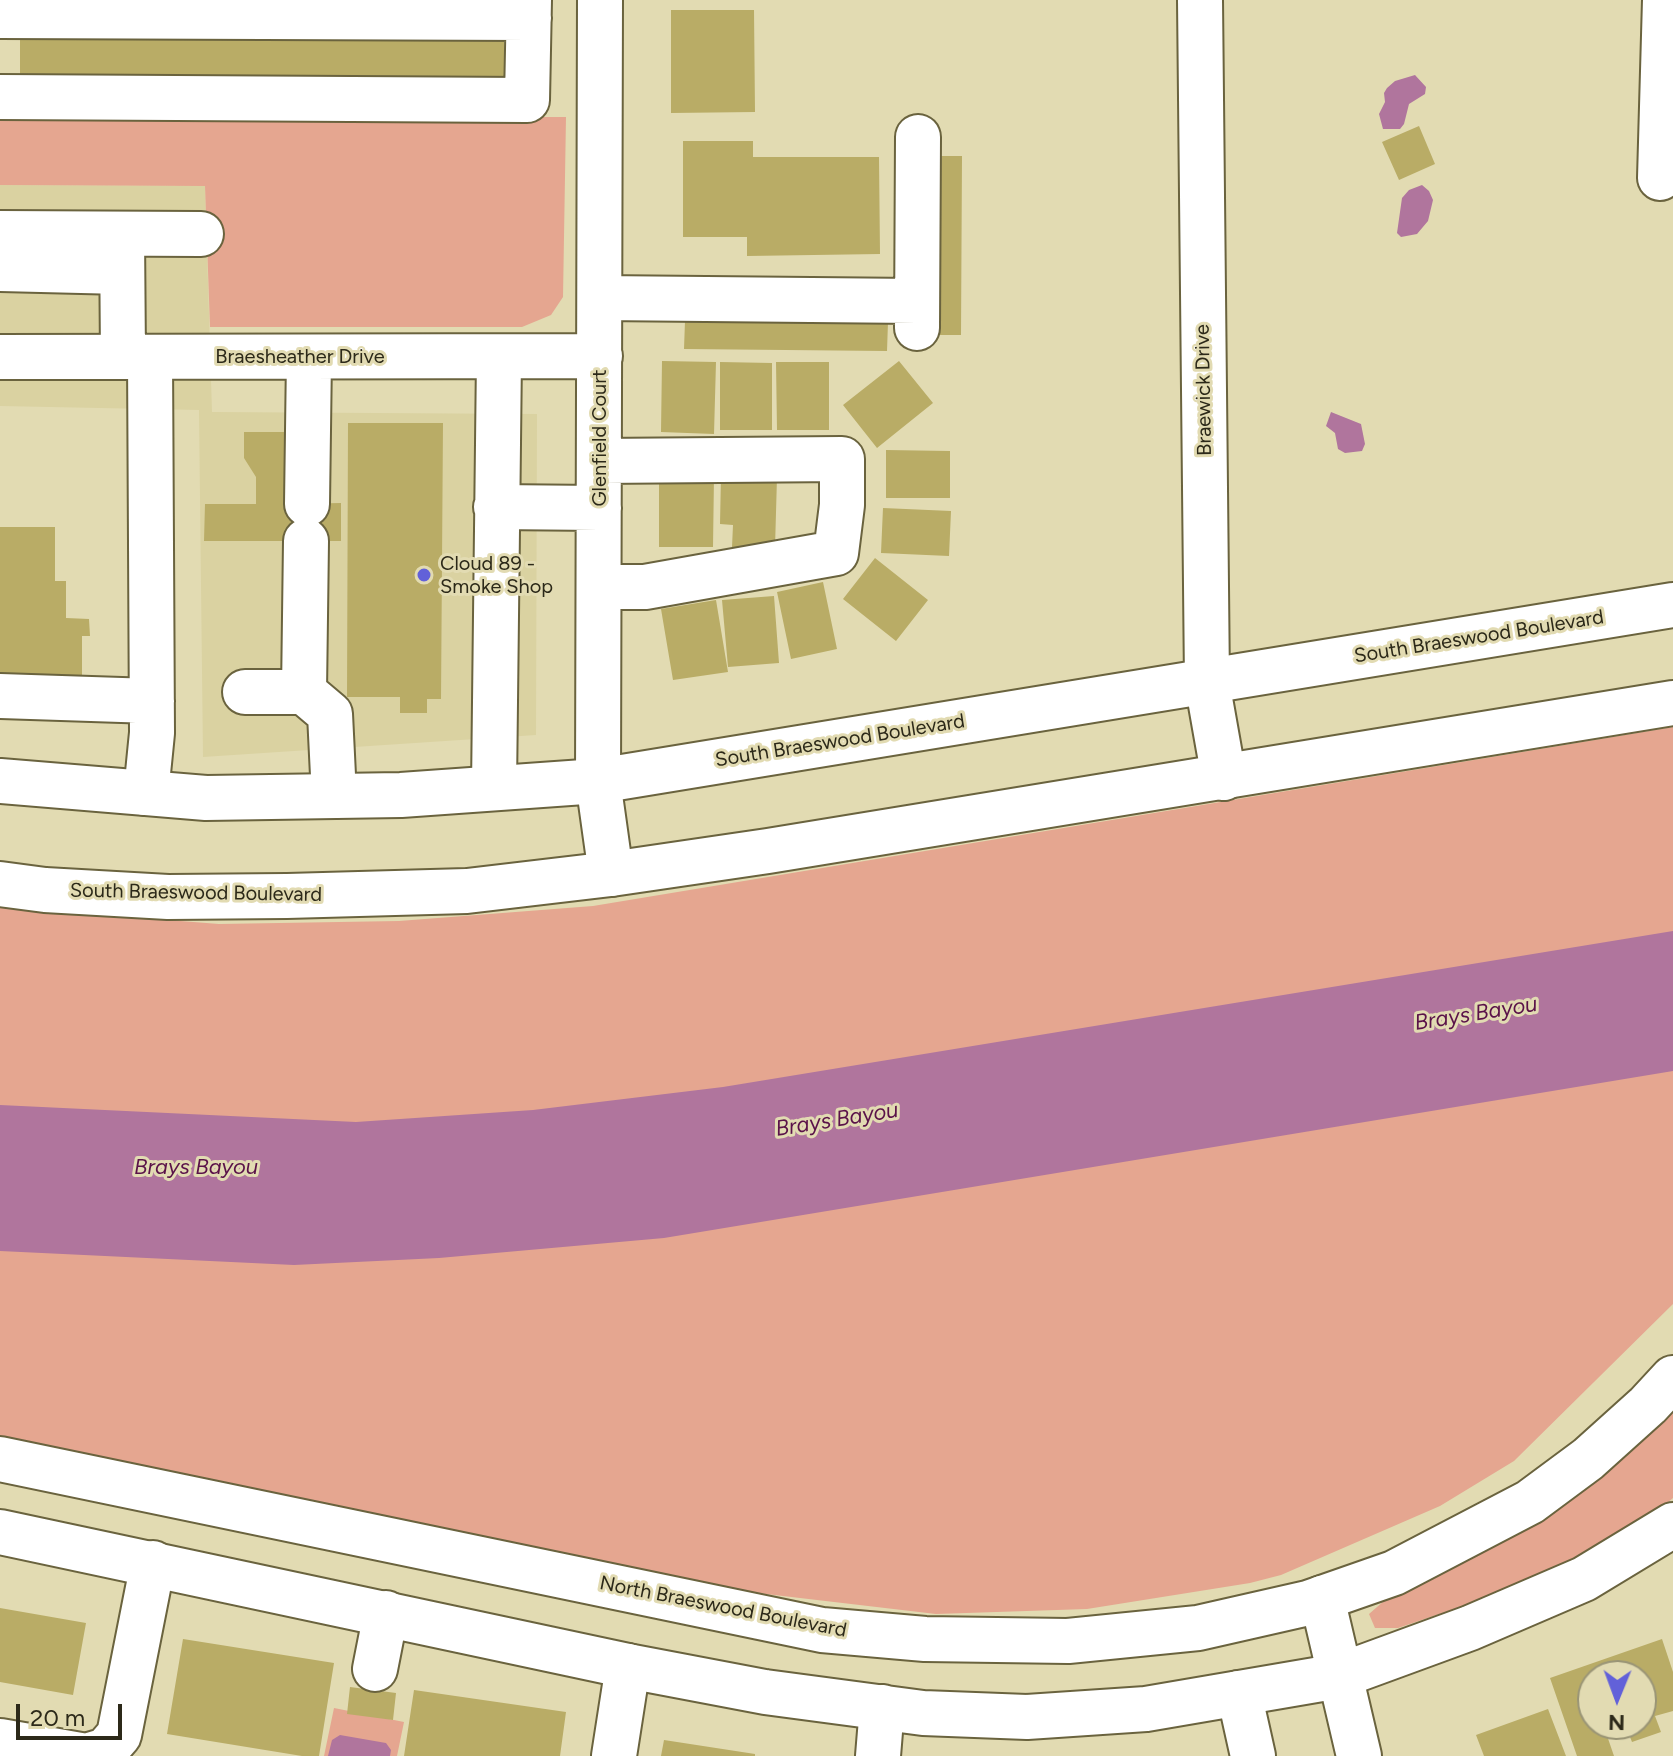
<!DOCTYPE html>
<html>
<head>
<meta charset="utf-8">
<style>
  body { margin:0 }
  #map { position:relative; width:1673px; height:1756px; overflow:hidden; background:#e2dbb2; font-family:Figtree,sans-serif }
  canvas { display:block }
  .north { position:absolute; left:1577px; top:1660px; width:80px; height:80px; box-sizing:border-box; background:#e2dbb2; border:2px solid #999475; border-radius:50%; rotate:181deg; font-size:22px; font-weight:700; line-height:32px; text-align:center; color:#2c2919 }
  .north::after { content:''; display:block; margin:auto; width:28px; height:36px; background:#6261d9; clip-path:polygon(50% 0,100% 100%,50% 72%,0 100%) }
  .scale { position:absolute; left:16px; top:1704px; width:106px; height:36px; box-sizing:border-box; border:4px solid #2c2919; border-top:0; padding-left:10px; font-size:24px; line-height:28px; white-space:nowrap; color:#2c2919; -webkit-text-stroke:6px #e2dbb2; paint-order:stroke }
</style>
</head>
<body>
<div id="map">
<canvas width="1673" height="1756"></canvas>
<div class="north">N</div>
<div class="scale">20 m</div>
</div>
<script>
const ctx = document.querySelector('canvas').getContext('2d');
ctx.lineJoin = 'round';
function fill(path, color) {
  ctx.fillStyle = color;
  ctx.fill(path, 'evenodd');
}
function toPath(rows) {
  const path = new Path2D();
  for (const r of rows) {
    path.moveTo(r[0], r[1]);
    for (let i = 2; i < r.length; i += 2) path.lineTo(r[i], r[i + 1]);
  }
  return path;
}
function trace(path, color, width, dash) {
  ctx.strokeStyle = color;
  ctx.lineWidth = width;
  ctx.lineCap = dash ? 'butt' : 'round';
  ctx.setLineDash(dash || []);
  ctx.stroke(path);
}
function label(font, color, halo, rows, align = 'center') {
  ctx.font = font + ' Figtree,sans-serif';
  ctx.lineWidth = 6;
  ctx.setLineDash([]);
  ctx.textBaseline = 'middle';
  ctx.strokeStyle = halo;
  ctx.fillStyle = color;
  for (const [text, x, y, turn = 0] of rows) {
    ctx.save();
    ctx.translate(x, y);
    ctx.rotate((+turn || 0) * Math.PI / 180);
    ctx.textAlign = isNaN(turn) ? turn : align;
    if (halo) ctx.strokeText(text, 0, 0);
    ctx.fillText(text, 0, 0);
    ctx.restore();
  }
}
fill(toPath([
  [0,185,205,186,212,412,537,414,536,735,203,757,199,410,0,406]
]), '#dad2a1');
fill(toPath([
  [566,117,563,297,551,315,522,327,210,327,205,186,0,185,0,118],
  [1673,727,1673,1304,1514,1461,1440,1506,1281,1575,1250,1583,1087,1609,936,1614,749,1592,0,1439,0,907,219,924,399,921,593,906],
  [1673,1405,1673,1498,1654,1514,1561,1566,1469,1604,1398,1628,1375,1628,1369,1614,1400,1587,1483,1552,1599,1476],
  [334,1708,404,1722,397,1756,324,1756]
]), '#e5a690');
fill(toPath([
  [1415,75,1426,87,1425,94,1409,104,1404,124,1400,129,1383,129,1379,114,1385,102,1384,93,1387,88,1395,81],
  [1422,185,1429,191,1433,200,1428,221,1417,234,1401,237,1397,233,1402,198,1409,190],
  [1331,412,1361,424,1365,444,1362,451,1345,453,1338,449,1335,433,1326,426],
  [1673,931,1673,1071,664,1238,439,1258,294,1265,0,1251,0,1105,356,1122,533,1110,723,1087],
  [340,1735,386,1743,391,1750,390,1756,328,1756,332,1740]
]), '#b0759d');
fill(toPath([
  [671,10,754,10,755,112,671,113],
  [504,31,504,84,20,86,20,33],
  [1419,126,1435,164,1399,180,1382,142],
  [683,141,753,141,753,157,879,157,880,254,747,256,747,237,683,237],
  [931,156,962,156,961,335,931,335],
  [685,321,888,322,887,351,684,349],
  [662,361,716,362,714,434,661,432],
  [899,361,933,403,877,448,843,405],
  [720,362,772,363,772,430,720,430],
  [776,362,829,362,829,430,777,430],
  [348,423,443,423,441,699,427,699,427,713,400,713,400,697,347,697],
  [244,432,291,432,291,504,341,503,341,541,204,541,205,504,256,504,256,477,244,458],
  [886,450,950,451,950,498,886,498],
  [721,475,777,477,775,548,732,547,733,525,720,524],
  [659,476,714,476,713,547,659,547],
  [883,508,951,511,949,556,881,553],
  [0,527,55,527,55,581,66,581,66,618,89,619,90,636,82,636,82,675,52,675,52,681,0,681],
  [875,558,928,600,896,641,843,599],
  [823,582,837,649,791,659,777,592],
  [774,596,779,663,728,667,722,600],
  [716,600,728,672,673,680,661,609],
  [0,1608,86,1623,73,1695,0,1682],
  [183,1639,334,1663,319,1756,302,1756,167,1734],
  [1662,1639,1673,1672,1673,1711,1655,1716,1661,1732,1632,1742,1625,1724,1641,1724,1641,1676,1593,1676,1593,1724,1603,1724,1614,1756,1577,1756,1550,1678],
  [350,1687,396,1693,393,1720,347,1714],
  [414,1690,566,1712,560,1756,404,1756],
  [1548,1709,1566,1756,1484,1756,1476,1735],
  [664,1740,755,1754,755,1756,661,1756]
]), '#b9ac66');
const minor = toPath([
  [600,0,598,781,611,874],
  [1200,0,1207,682,1224,778],
  [0,16,529,18],
  [0,97,527,100,529,0],
  [1660,178,1665,0],
  [0,233,201,234],
  [122,234,123,357],
  [0,269,122,272],
  [600,298,917,301],
  [917,328,918,137],
  [0,357,600,356],
  [599,461,842,459,842,505,836,553,645,587,599,587],
  [307,504,309,357],
  [496,507,599,508],
  [306,541,304,692,330,714,334,796],
  [245,692,304,692],
  [0,696,152,701],
  [494,788,499,357],
  [146,793,152,733,150,357],
  [1322,1598,1359,1756],
  [375,1669,386,1613],
  [1239,1693,1253,1756],
  [0,1741,86,1756,106,1750,119,1735,153,1563],
  [614,1756,628,1666],
  [878,1756,882,1707]
]);
const major = toPath([
  [0,781,206,798,401,795,598,781,1673,605],
  [0,884,45,890,168,897,287,896,467,891,611,874,768,851,1673,703],
  [0,1459,822,1630,925,1639,1068,1641,1198,1628,1308,1603,1394,1573,1530,1502,1588,1459,1648,1405,1673,1378],
  [0,1532,628,1666,765,1692,923,1713,1027,1717,1146,1709,1339,1676,1470,1628,1584,1579,1673,1525]
]);
trace(minor, '#6a633e', 48);
trace(major, '#6a633e', 48);
trace(minor, '#fff', 44);
trace(major, '#fff', 44);
for (const [x, y, r, color] of [
  [424,575,8,"#6261d9"]
]) {
  const dot = new Path2D();
  dot.arc(x, y, r, 0, 2 * Math.PI);
  ctx.fillStyle = color;
  ctx.fill(dot);
  trace(dot, '#e2dbb2', 3);
}
label('20px', '#2c2919', '#e2dbb2', [
  ["Braesheather Drive",300,357],
  ["Braewick Drive",1204,390,-91],
  ["Glenfield Court",600,438,-90],
  ["South Braeswood Boulevard",1479,637,-9],
  ["South Braeswood Boulevard",840,741,-9],
  ["South Braeswood Boulevard",196,893,1],
  ["North Braeswood Boulevard",723,1607,11]
]);
label('20px', '#2c2919', '#e2dbb2', [
  ["Cloud 89 -",440,564],
  ["Smoke Shop",440,587]
], 'left');
label('italic 22px', '#5a1249', '#e2dbb2', [
  ["Brays Bayou",1476,1014,-9],
  ["Brays Bayou",837,1120,-9],
  ["Brays Bayou",196,1168]
]);
</script>
</body>
</html>
